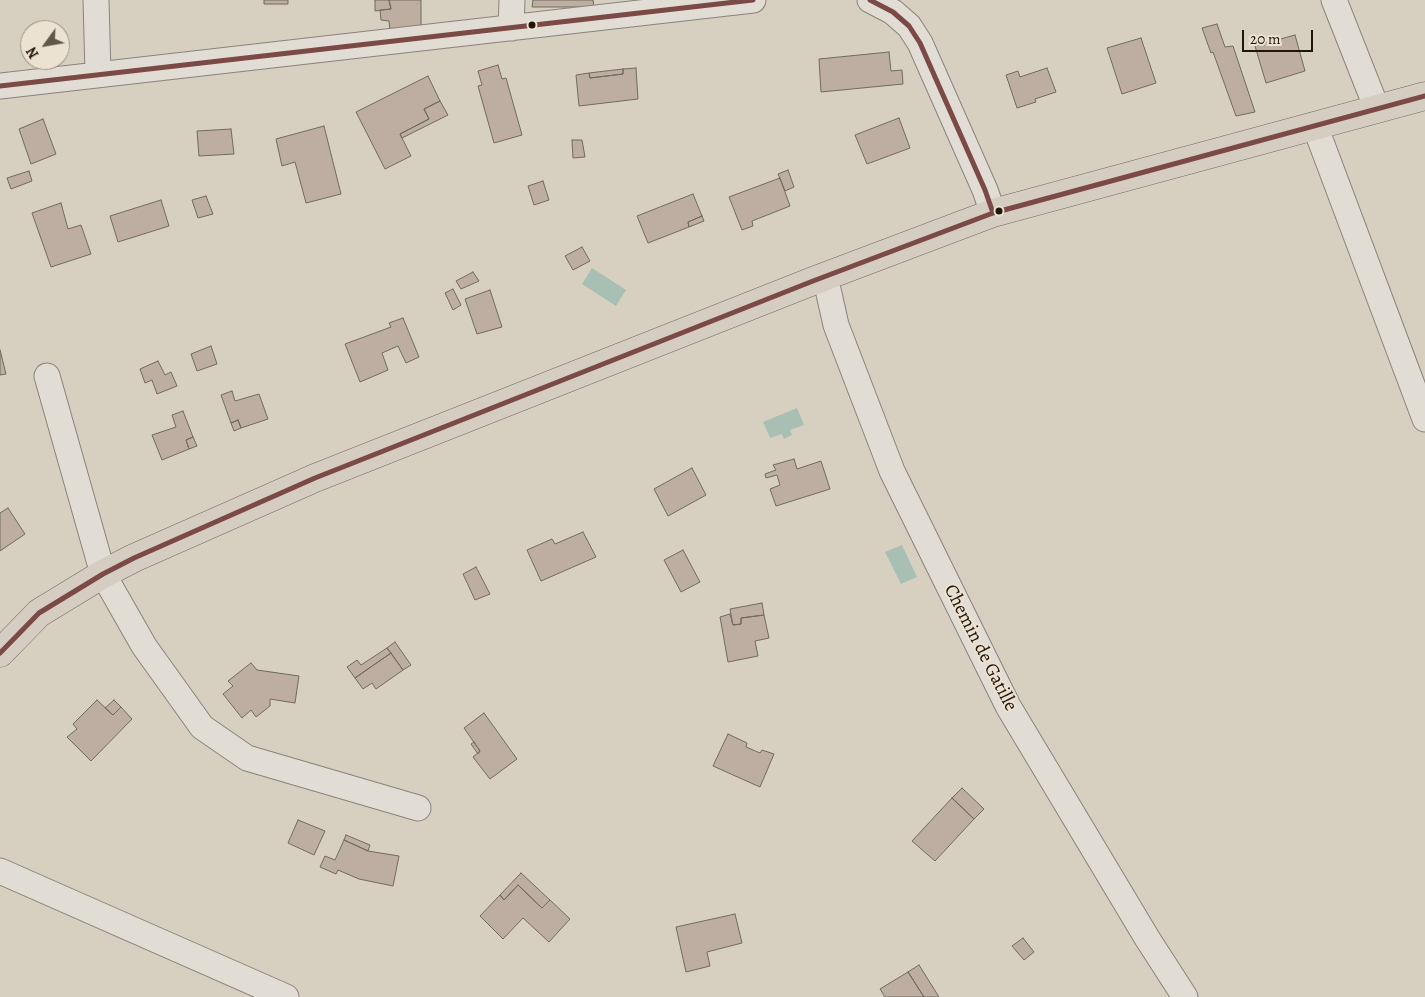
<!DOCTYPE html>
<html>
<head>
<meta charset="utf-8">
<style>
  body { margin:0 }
  #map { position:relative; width:1425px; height:997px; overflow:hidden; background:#d7d0c1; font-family:Alegreya,serif }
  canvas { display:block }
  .north { position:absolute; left:20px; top:20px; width:50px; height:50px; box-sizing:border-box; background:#ebe2d1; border:1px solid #9b9081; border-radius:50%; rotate:238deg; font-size:14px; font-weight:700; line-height:20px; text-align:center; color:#23140a }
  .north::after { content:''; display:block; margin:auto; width:18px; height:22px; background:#62564a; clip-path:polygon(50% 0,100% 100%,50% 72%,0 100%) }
  .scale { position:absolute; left:1242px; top:30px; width:71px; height:22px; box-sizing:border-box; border:2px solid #23140a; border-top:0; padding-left:6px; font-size:15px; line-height:18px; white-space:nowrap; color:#23140a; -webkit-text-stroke:4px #ebe2d1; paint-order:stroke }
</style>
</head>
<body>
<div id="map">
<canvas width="1425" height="997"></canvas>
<div class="north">N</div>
<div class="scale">20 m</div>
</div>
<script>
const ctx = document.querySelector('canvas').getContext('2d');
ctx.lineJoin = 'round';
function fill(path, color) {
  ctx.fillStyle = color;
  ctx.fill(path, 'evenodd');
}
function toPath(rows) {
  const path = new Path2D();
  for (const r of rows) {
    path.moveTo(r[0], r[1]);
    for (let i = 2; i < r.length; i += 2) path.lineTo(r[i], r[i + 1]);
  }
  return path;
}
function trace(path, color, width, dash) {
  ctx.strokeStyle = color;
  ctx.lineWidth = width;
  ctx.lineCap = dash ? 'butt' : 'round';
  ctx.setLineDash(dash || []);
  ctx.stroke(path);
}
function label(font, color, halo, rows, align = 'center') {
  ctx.font = font + ' Alegreya,serif';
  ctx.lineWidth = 4;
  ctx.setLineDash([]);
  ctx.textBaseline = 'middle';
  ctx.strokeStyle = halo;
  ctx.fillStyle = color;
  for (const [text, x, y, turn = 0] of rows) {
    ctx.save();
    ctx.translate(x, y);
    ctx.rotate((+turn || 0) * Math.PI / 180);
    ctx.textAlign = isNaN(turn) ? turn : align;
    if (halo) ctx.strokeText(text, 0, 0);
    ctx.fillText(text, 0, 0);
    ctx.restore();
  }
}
fill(toPath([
  [592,268,626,290,616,306,582,284],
  [797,408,804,425,790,430,792,435,784,439,782,434,770,438,763,422],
  [902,545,917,577,901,584,885,552]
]), '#a8bfb4');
const building = toPath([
  [264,0,288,0,288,4,264,4,264,0],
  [375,0,389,0,391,9,375,11,375,0],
  [389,0,421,0,421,27,390,31,389,21,381,20,380,10,391,9,389,0],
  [533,0,593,0,594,7,532,7,533,0],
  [1217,24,1225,47,1233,46,1255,112,1236,116,1213,52,1211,53,1202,28,1217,24],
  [1295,35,1305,71,1266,83,1255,46,1295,35],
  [1141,38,1156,83,1122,94,1107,48,1141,38],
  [889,52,891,71,902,70,903,84,821,92,819,59,889,52],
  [498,65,502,79,506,78,522,135,494,143,478,86,482,85,478,71,498,65],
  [636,68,638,99,579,106,576,75,589,73,590,78,623,74,623,69,636,68],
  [1047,68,1056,92,1035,99,1036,102,1017,108,1006,75,1018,71,1020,77,1047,68],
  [623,69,623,74,590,78,589,73,623,69],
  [428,76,440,101,424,109,429,119,400,134,411,156,385,169,356,112,428,76],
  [440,101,448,115,402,138,400,134,429,119,424,109,440,101],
  [899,118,910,148,867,164,855,135,899,118],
  [43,119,56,154,31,164,19,129,43,119],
  [324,126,341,194,306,203,295,162,282,166,276,139,324,126],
  [231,129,234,154,199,156,197,131,231,129],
  [572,140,582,140,585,157,573,158,572,140],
  [788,170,794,187,785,191,778,174,788,170],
  [29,171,32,181,11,189,7,178,29,171],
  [780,178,790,206,752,221,753,226,742,230,729,197,780,178],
  [543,181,549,200,534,205,528,186,543,181],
  [693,194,702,216,688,222,689,227,648,243,637,216,693,194],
  [206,196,213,214,198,218,192,200,206,196],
  [161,200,169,226,118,242,110,216,161,200],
  [61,203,68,229,81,225,91,254,51,267,32,213,61,203],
  [702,216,704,221,689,227,688,222,702,216],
  [582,247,590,261,573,270,565,256,582,247],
  [473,272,479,281,461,289,456,281,473,272],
  [453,289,461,305,453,310,445,293,453,289],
  [490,290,502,327,477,334,465,299,490,290],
  [403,318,419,357,406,363,398,346,382,353,388,370,360,382,345,344,391,327,389,323,403,318],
  [211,346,217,364,197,371,191,354,211,346],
  [0,350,6,374,0,375,0,350],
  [158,361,165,375,171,372,177,386,157,394,152,380,145,383,140,369,158,361],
  [232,391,235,401,259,394,268,419,241,428,238,420,231,423,221,395,232,391],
  [183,411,193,437,186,440,189,449,162,460,152,435,176,427,172,415,183,411],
  [238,420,241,428,234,431,231,423,238,420],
  [193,437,197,446,189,449,186,440,193,437],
  [794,459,797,469,821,461,830,489,776,506,770,489,780,485,777,475,766,478,765,474,776,470,773,465,794,459],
  [692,468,706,495,668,516,654,489,692,468],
  [8,508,25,534,0,551,0,513,8,508],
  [583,532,596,557,541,581,527,550,552,539,555,544,583,532],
  [683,550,700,582,681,592,664,560,683,550],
  [476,567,490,594,475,600,463,574,476,567],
  [762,603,764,615,741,618,741,624,733,625,730,609,762,603],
  [730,614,733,625,741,624,741,618,764,615,769,638,755,641,758,656,728,662,720,617,730,614],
  [395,642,411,665,403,670,387,648,395,642],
  [387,648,391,653,355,678,347,667,357,660,361,665,387,648],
  [391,653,403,670,376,689,372,683,363,689,355,678,391,653],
  [251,663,257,670,299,676,295,703,270,699,270,706,256,717,251,710,242,718,223,694,233,686,228,681,251,663],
  [97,700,113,715,121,707,132,719,91,761,67,737,77,729,73,724,97,700],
  [114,700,121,707,113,715,105,708,114,700],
  [484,713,517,759,490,779,473,757,480,751,464,728,484,713],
  [728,734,747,743,746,747,760,753,762,750,774,754,760,787,713,766,728,734],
  [474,742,480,751,478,754,471,744,474,742],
  [962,788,984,809,974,819,952,798,962,788],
  [952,798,974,819,935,861,912,841,952,798],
  [298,820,325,831,314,855,288,843,298,820],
  [346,835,370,845,368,851,344,840,346,835],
  [344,840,368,851,399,856,393,886,359,879,338,870,336,874,320,867,325,856,335,860,344,840],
  [521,873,550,900,542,908,518,885,504,900,500,895,521,873],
  [518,885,542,908,550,900,570,919,549,942,523,918,503,939,480,916,500,895,504,900,518,885],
  [735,914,742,943,707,952,710,966,686,972,676,927,735,914],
  [1023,938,1034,952,1024,960,1012,946,1023,938],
  [919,965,939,997,924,997,908,972,919,965],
  [908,972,924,997,885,997,880,989,908,972]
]);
fill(building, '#beada1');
trace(building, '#706a61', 1);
const minor = toPath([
  [96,0,98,74],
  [870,0,893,12,909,26,920,43,985,190,993,213],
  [1334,0,1377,109],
  [511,28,512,0],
  [0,86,753,0],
  [1315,126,1425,419],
  [825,276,836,325,892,471,1008,706,1147,938,1185,997],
  [47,376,103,574,144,646,202,727,247,758,418,808],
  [0,871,286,997]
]);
const major = toPath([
  [0,653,39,613,103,574,134,558,315,478,813,281,993,213,1425,96]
]);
trace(minor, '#89837a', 27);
trace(major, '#706a61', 29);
trace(minor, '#e1ddd5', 25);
trace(major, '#d5cdc1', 28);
trace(toPath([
  [870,0,893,12,909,26,920,43,985,190,993,213],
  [0,86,753,0],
  [0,653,39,613,103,574,134,558,315,478,813,281,993,213,1425,96]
]), '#7b4946', 5);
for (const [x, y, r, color] of [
  [532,25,4.5,"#23140a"],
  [999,211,4.5,"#23140a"]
]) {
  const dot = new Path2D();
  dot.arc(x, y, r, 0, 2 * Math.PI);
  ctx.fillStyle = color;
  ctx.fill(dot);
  trace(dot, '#ebe2d1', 2);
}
label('19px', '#23140a', '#ebe2d1', [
  ["Chemin de Gatille",980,648,63]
]);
</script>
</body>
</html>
